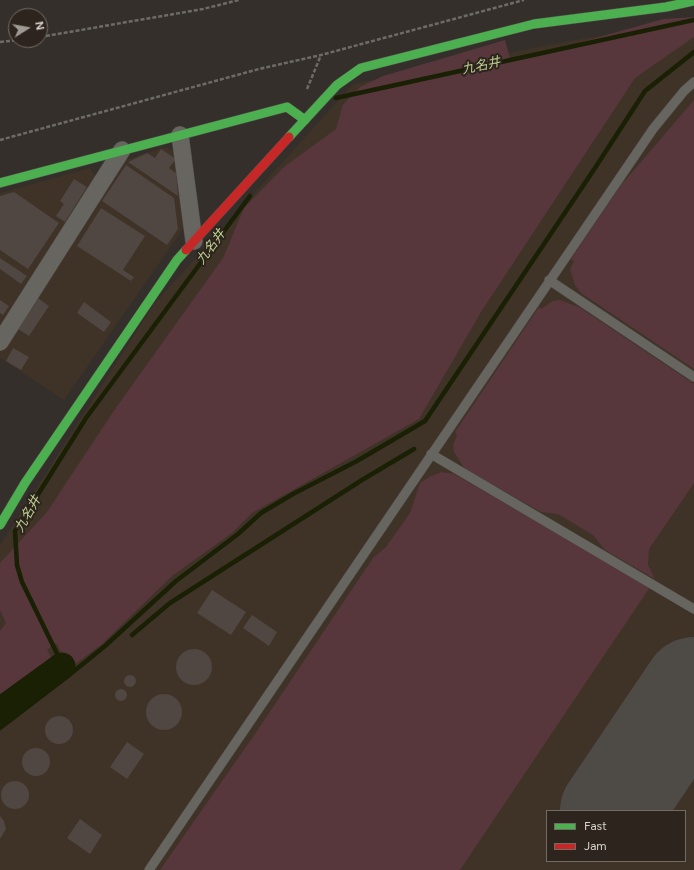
<!DOCTYPE html>
<html>
<head>
<meta charset="utf-8">
<style>
  body { margin:0 }
  #map { position:relative; width:694px; height:870px; overflow:hidden; background:#342f2a; font-family:Figtree,sans-serif }
  canvas { display:block }
  .legend { position:absolute; left:546px; top:810px; width:140px; height:52px; box-sizing:border-box; background:#2d251d; border:1px solid #726b64; margin:0; padding:5px 7px; list-style:none; font-size:12px; color:#dad4cf }
  .legend li { display:flex; align-items:center; gap:8px; height:20px }
  .legend b { width:20px; border:1px solid #726b64 }
  .north { position:absolute; left:8px; top:8px; width:40px; height:40px; box-sizing:border-box; background:#2d251d; border:1px solid #726b64; border-radius:50%; rotate:79deg; font-size:11px; font-weight:700; line-height:16px; text-align:center; color:#dad4cf }
  .north::after { content:''; display:block; margin:auto; width:14px; height:18px; background:#a09a95; clip-path:polygon(50% 0,100% 100%,50% 72%,0 100%) }
</style>
</head>
<body>
<div id="map">
<canvas width="694" height="870"></canvas>
<ul class="legend">
<li><b style="height:5px;background:#4caf50"></b>Fast</li>
<li><b style="height:5px;background:#c62828"></b>Jam</li>
</ul>
<div class="north">N</div>
</div>
<script>
const ctx = document.querySelector('canvas').getContext('2d');
ctx.lineJoin = 'round';
function fill(path, color) {
  ctx.fillStyle = color;
  ctx.fill(path, 'evenodd');
}
function toPath(rows) {
  const path = new Path2D();
  for (const r of rows) {
    if (r.length === 3) {
      path.moveTo(r[0] + r[2], r[1]);
      path.arc(r[0], r[1], r[2], 0, 2 * Math.PI);
      continue;
    }
    path.moveTo(r[0], r[1]);
    for (let i = 2; i < r.length; i += 2) path.lineTo(r[i], r[i + 1]);
  }
  return path;
}
function trace(path, color, width, dash) {
  ctx.strokeStyle = color;
  ctx.lineWidth = width;
  ctx.lineCap = dash ? 'butt' : 'round';
  ctx.setLineDash(dash || []);
  ctx.stroke(path);
}
function label(font, color, halo, rows, align = 'center') {
  ctx.font = font + ' Figtree,"Noto Sans JP",sans-serif';
  ctx.lineWidth = 4;
  ctx.setLineDash([]);
  ctx.textBaseline = 'middle';
  ctx.strokeStyle = halo;
  ctx.fillStyle = color;
  for (const [text, x, y, turn = 0] of rows) {
    ctx.save();
    ctx.translate(x, y);
    ctx.rotate((+turn || 0) * Math.PI / 180);
    ctx.textAlign = isNaN(turn) ? turn : align;
    if (halo) ctx.strokeText(text, 0, 0);
    ctx.fillText(text, 0, 0);
    ctx.restore();
  }
}
fill(toPath([
  [694,21,694,870,0,870,0,545,154,304,353,84,569,41],
  [547,811,685,811,685,861,547,861],
  [166,147,176,152,183,229,64,400,0,358,0,351,125,160],
  [90,168,97,178,0,325,0,193]
]), '#3f3227');
fill(toPath([
  [694,17,694,37,635,78,481,312,419,419,252,513,232,533,172,576,102,644,70,668,56,643,47,650,55,664,0,702,0,631,6,623,0,610,0,563,47,512,115,409,223,258,244,208,284,167,336,129,343,105,360,87,383,76,505,40,511,62,663,19],
  [694,100,694,369,581,293,575,285,570,269,574,261,571,259,622,184],
  [560,300,579,307,694,384,694,483,649,549,648,565,655,579,605,550,593,535,558,514,541,512,465,469,454,452,453,445,457,435,455,432,539,307,541,309,553,301],
  [442,472,454,474,650,587,460,870,160,870,257,731,373,558,386,547,410,513,420,483,431,476]
]), '#57373c');
trace(toPath([
  [336,98,694,20],
  [250,196,86,418,15,531,17,565,22,582,68,676,105,646,176,581,238,534,261,513,293,494,357,461,425,421,595,168,645,91,694,52],
  [132,635,170,603,362,480,414,449],
  [0,728,68,676]
]), '#1a2004', 4.5);
trace(toPath([
  [0,711,62,666]
]), '#1a2004', 27);
trace(toPath([
  [611,811,694,688]
]), '#4e4a46', 102);
fill(toPath([
  [161,149,176,159,169,168,176,173,178,196,128,162,147,153,155,158],
  [126,165,174,198,178,229,167,245,102,201],
  [74,179,87,187,65,222,56,216,64,204,60,201],
  [14,192,59,223,28,269,0,250,0,196],
  [101,208,145,236,123,270,134,277,131,281,77,246],
  [0,258,27,276,21,284,0,269],
  [38,298,49,306,29,336,18,329],
  [0,300,9,306,3,315,0,313],
  [84,302,111,322,104,332,77,313],
  [13,348,29,357,21,370,6,361],
  [212,590,246,612,231,635,197,613],
  [252,615,277,632,269,646,243,628],
  [194,667,18],
  [130,681,6],
  [121,695,6],
  [164,712,18],
  [59,730,14],
  [127,742,144,754,127,779,110,767],
  [36,762,14],
  [15,795,14],
  [0,816,4,821,6,829,0,839],
  [80,819,102,835,90,854,67,838]
]), '#504642');
const lane = toPath([
  [549,280,694,377],
  [431,454,694,609],
  [149,870,653,129,684,91,694,82]
]);
const street = toPath([
  [180,135,194,241],
  [0,342,122,150]
]);
const fast = toPath([
  [289,137,337,85,361,68,534,24,666,7,694,1],
  [0,183,287,107,305,120],
  [0,525,25,483,177,260,186,250]
]);
const jam = toPath([
  [186,250,289,137]
]);
trace(lane, '#514d49', 10);
trace(street, '#514d49', 18);
trace(fast, '#514d49', 10);
trace(jam, '#514d49', 10);
trace(toPath([
  [40,37,203,9,239,0],
  [0,42,18,40],
  [307,89,321,55],
  [0,140,259,69,321,55,524,0]
]), '#6e6b67', 2.5, [4, 2]);
trace(lane, '#66655f', 9);
trace(street, '#66655f', 17);
trace(fast, '#4caf50', 9);
trace(jam, '#c62828', 9);
label('italic 13px', '#bccf91', '#2d251d', [
  ["九名井",481,66,-12],
  ["九名井",211,247,-54],
  ["九名井",28,514,-61]
]);
</script>
</body>
</html>
